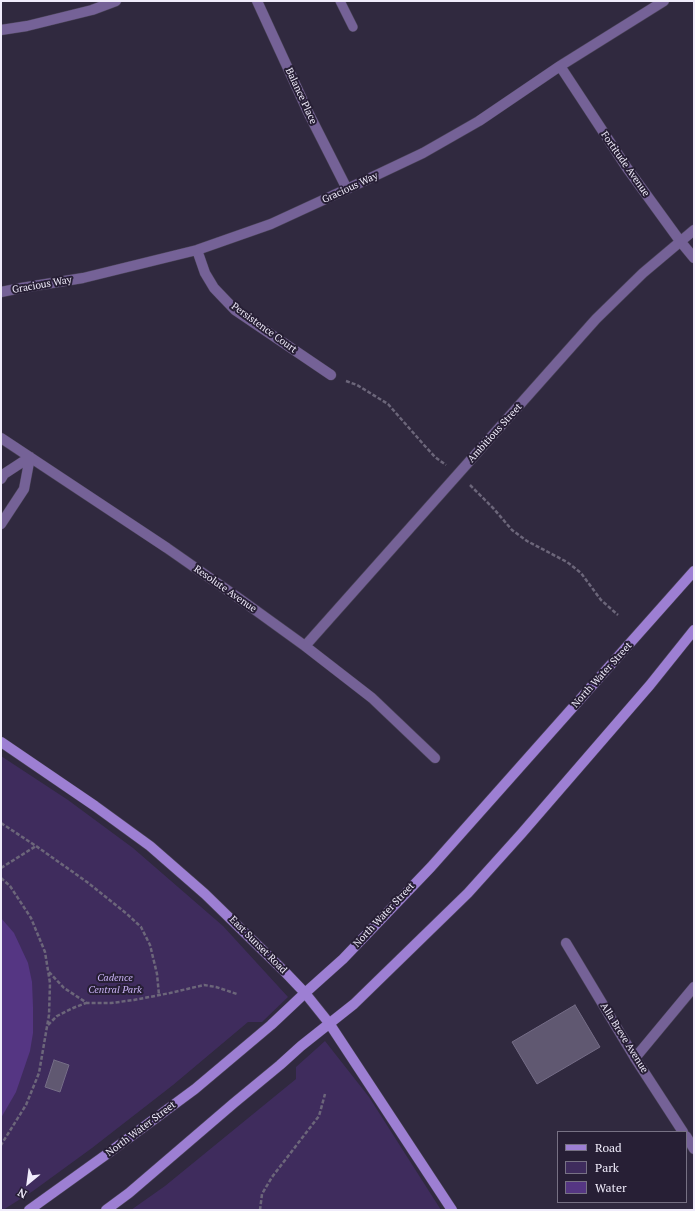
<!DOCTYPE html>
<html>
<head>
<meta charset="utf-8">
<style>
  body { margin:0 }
  #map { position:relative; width:695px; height:1211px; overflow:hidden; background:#30293f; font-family:"PT Serif",serif }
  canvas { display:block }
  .frame { position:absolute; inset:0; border:2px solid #f0ecfb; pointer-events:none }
  .legend { position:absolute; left:557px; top:1131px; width:130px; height:72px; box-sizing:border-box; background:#271f35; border:1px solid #777184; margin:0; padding:5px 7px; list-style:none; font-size:12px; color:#f0ecfb }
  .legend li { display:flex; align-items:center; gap:8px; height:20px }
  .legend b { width:20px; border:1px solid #777184 }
  .north { position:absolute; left:8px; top:1163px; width:40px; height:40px; -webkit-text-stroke:3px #271f35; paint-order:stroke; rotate:209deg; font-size:11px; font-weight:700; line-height:16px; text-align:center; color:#f0ecfb }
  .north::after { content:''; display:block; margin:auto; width:14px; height:18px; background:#f0ecfb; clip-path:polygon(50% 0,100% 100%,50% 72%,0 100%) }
</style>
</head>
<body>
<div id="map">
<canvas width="695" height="1211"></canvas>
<div class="frame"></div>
<ul class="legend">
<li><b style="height:5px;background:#9d7fd3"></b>Road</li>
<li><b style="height:11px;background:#3f2c5d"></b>Park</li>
<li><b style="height:11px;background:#553683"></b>Water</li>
</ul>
<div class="north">N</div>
</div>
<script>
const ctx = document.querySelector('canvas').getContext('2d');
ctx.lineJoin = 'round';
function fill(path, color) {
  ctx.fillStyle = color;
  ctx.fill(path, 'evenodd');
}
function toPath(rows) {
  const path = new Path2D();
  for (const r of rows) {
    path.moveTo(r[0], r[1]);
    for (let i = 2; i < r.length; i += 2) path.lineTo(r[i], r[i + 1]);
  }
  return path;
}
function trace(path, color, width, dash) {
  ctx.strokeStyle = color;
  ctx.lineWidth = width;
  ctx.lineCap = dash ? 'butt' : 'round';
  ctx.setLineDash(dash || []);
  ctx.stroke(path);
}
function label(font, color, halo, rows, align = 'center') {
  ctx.font = font + ' "PT Serif",serif';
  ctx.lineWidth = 4;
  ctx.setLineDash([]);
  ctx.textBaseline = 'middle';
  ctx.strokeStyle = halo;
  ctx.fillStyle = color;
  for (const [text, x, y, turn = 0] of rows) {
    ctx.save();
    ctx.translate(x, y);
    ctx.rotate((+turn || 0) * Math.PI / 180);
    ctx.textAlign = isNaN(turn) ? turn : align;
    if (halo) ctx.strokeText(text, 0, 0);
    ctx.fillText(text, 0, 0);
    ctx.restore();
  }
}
fill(toPath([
  [1,756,68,800,133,848,223,926,288,997,262,1022,248,1022,173,1085,92,1148,33,1191,3,1210,1,1210],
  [325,1041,369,1097,441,1210,131,1210,165,1186,296,1079,296,1067]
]), '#3f2c5d');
fill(toPath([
  [1,918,14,933,28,963,32,982,33,1007,33,1033,30,1051,16,1092,1,1118]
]), '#553683');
const building = toPath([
  [575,1005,600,1047,537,1084,512,1042,575,1005],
  [54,1060,69,1065,60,1092,45,1087,54,1060]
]);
fill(building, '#605871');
trace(building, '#756d87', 1);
const lane = toPath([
  [340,1,353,27]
]);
const street = toPath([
  [257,1,308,112,347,189],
  [1,30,27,26,92,10,116,1],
  [560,66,627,168,680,241,694,258],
  [197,250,205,273,214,288,235,310,331,375],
  [1,292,21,288,83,278,197,250,271,224,347,189,423,153,479,121,560,66,664,1],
  [1,438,167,548,240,599,305,646,372,698,435,758],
  [1,479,4,474,30,457],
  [1,524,24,489,30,457],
  [305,646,596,319,643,273,694,230],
  [566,943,635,1058,683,1132],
  [635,1058,694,987],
  [686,1136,694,1149]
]);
const secondary = toPath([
  [1,742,95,806,150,846,205,894,285,972,305,993,329,1023,452,1210],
  [29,1210,107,1154,195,1089,271,1025,305,993,343,959,431,867,694,571],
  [106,1210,129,1193,234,1103,280,1065,301,1046,354,1004,468,893,522,833,650,685,694,630]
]);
trace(lane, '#4b4459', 10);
trace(street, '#4b4459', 11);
trace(secondary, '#4b4459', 11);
trace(toPath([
  [346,381,357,385,388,404,424,445,435,457,446,465],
  [470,485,494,509,512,530,527,541,567,562,581,573,601,600,618,615],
  [1,823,36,846,87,882,127,914,141,927,150,945,157,974,159,995],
  [1,868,36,846],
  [1,878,10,886,31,918,45,952,50,983,49,1015,39,1073,26,1105,1,1145],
  [49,972,64,988,87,1003,111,1003,134,1000,170,993,204,985,216,987,237,994],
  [48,1025,57,1016,73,1008,86,1003],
  [260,1210,262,1194,272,1177,319,1116,325,1094]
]), '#6c667a', 2.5, [4, 2]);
trace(lane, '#756297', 9);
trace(street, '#756297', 10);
trace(secondary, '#9d7fd3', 10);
label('10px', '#f0ecfb', '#271f35', [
  ["Balance Place",301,96,65],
  ["Fortitude Avenue",625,164,55],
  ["Gracious Way",350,188,-25],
  ["Gracious Way",42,285,-10],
  ["Persistence Court",264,328,36],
  ["Ambitious Street",495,433,-48],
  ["Resolute Avenue",225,589,35],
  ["North Water Street",602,675,-48],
  ["North Water Street",384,915,-47],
  ["East Sunset Road",258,945,45],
  ["Alla Breve Avenue",624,1038,58],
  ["North Water Street",141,1129,-37]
]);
label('italic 10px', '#c7b1f2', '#271f35', [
  ["Cadence",115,978],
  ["Central Park",115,990]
]);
</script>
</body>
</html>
